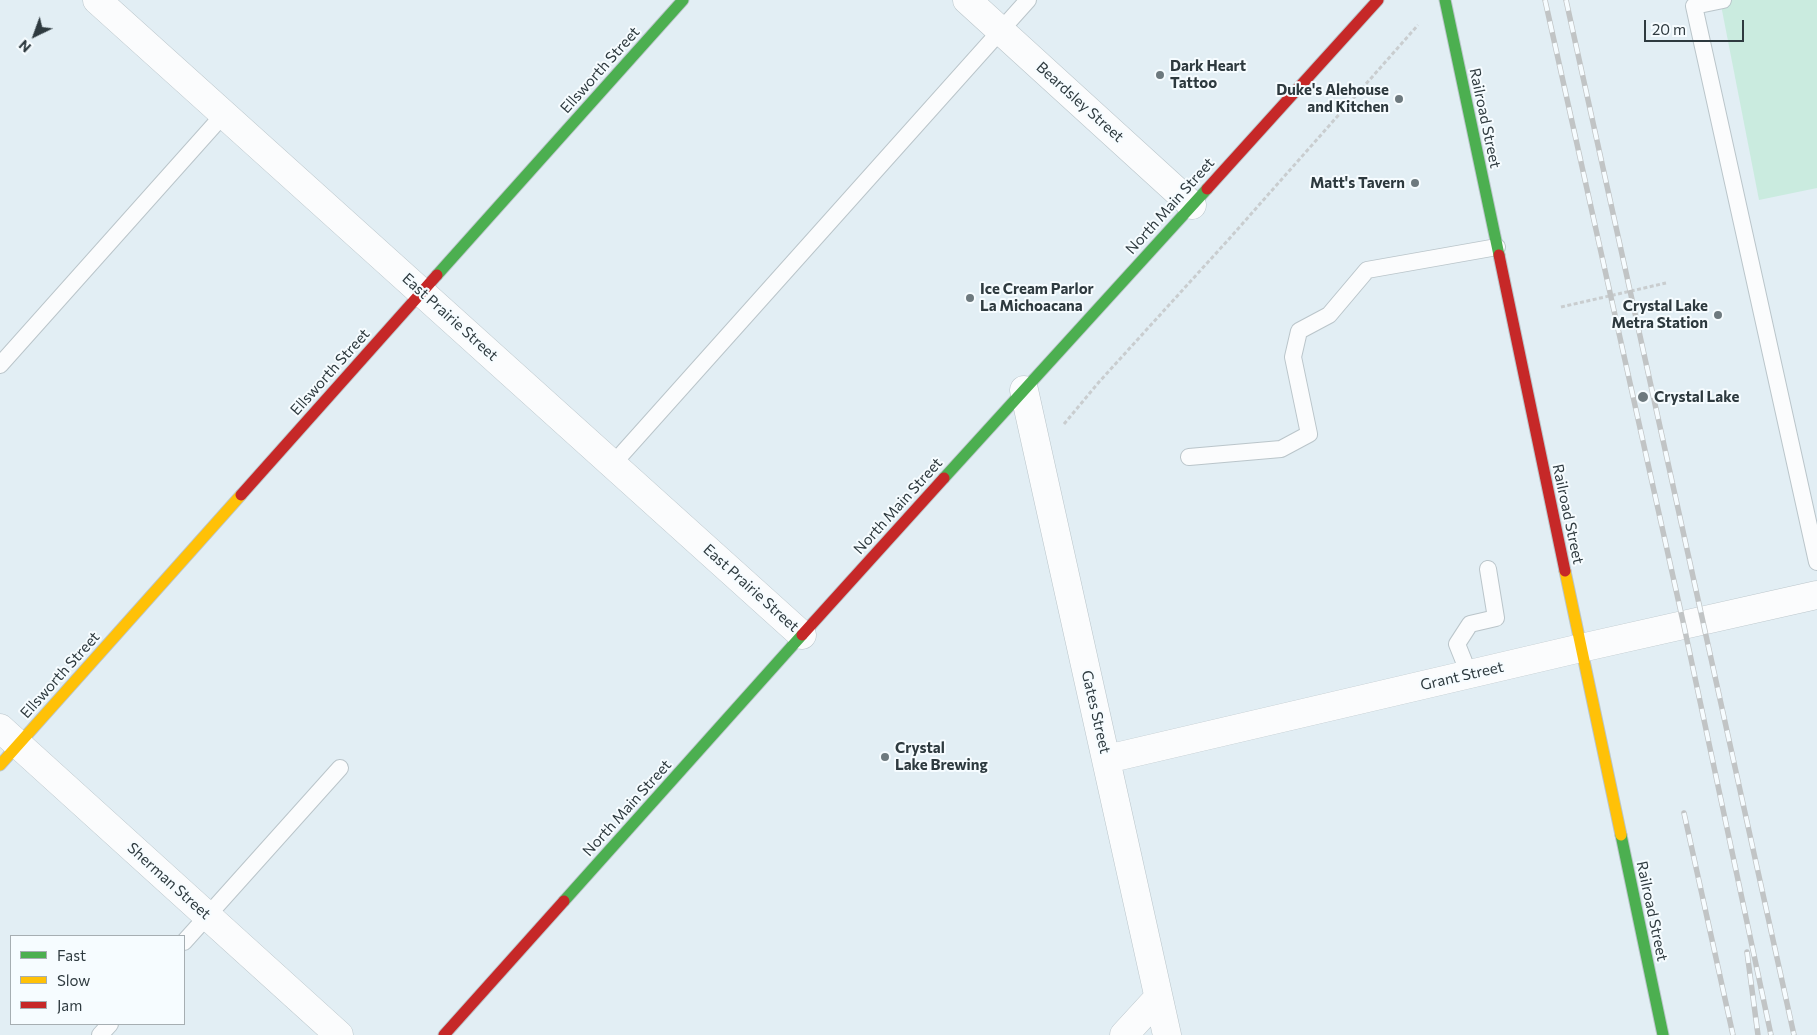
<!DOCTYPE html>
<html>
<head>
<meta charset="utf-8">
<style>
  body { margin:0 }
  #map { position:relative; width:1817px; height:1035px; overflow:hidden; background:#e2eef4; font-family:Commissioner,sans-serif }
  canvas { display:block }
  .legend { position:absolute; left:10px; top:935px; width:175px; height:90px; box-sizing:border-box; background:#f6fcff; border:1px solid #a6aeb2; margin:0; padding:6px 9px; list-style:none; font-size:15px; color:#2e3a3f }
  .legend li { display:flex; align-items:center; gap:10px; height:25px }
  .legend b { width:25px; border:1px solid #a6aeb2 }
  .north { position:absolute; left:10px; top:10px; width:50px; height:50px; -webkit-text-stroke:4px #f6fcff; paint-order:stroke; rotate:222deg; font-size:14px; font-weight:700; line-height:20px; text-align:center; color:#2e3a3f }
  .north::after { content:''; display:block; margin:auto; width:18px; height:22px; background:#2e3a3f; clip-path:polygon(50% 0,100% 100%,50% 72%,0 100%) }
  .scale { position:absolute; left:1644px; top:20px; width:100px; height:22px; box-sizing:border-box; border:2px solid #2e3a3f; border-top:0; padding-left:6px; font-size:15px; line-height:18px; white-space:nowrap; color:#2e3a3f; -webkit-text-stroke:4px #f6fcff; paint-order:stroke }
</style>
</head>
<body>
<div id="map">
<canvas width="1817" height="1035"></canvas>
<ul class="legend">
<li><b style="height:6px;background:#4caf50"></b>Fast</li>
<li><b style="height:6px;background:#ffc107"></b>Slow</li>
<li><b style="height:6px;background:#c62828"></b>Jam</li>
</ul>
<div class="north">N</div>
<div class="scale">20 m</div>
</div>
<script>
const ctx = document.querySelector('canvas').getContext('2d');
ctx.lineJoin = 'round';
function fill(path, color) {
  ctx.fillStyle = color;
  ctx.fill(path, 'evenodd');
}
function toPath(rows) {
  const path = new Path2D();
  for (const r of rows) {
    path.moveTo(r[0], r[1]);
    for (let i = 2; i < r.length; i += 2) path.lineTo(r[i], r[i + 1]);
  }
  return path;
}
function trace(path, color, width, dash) {
  ctx.strokeStyle = color;
  ctx.lineWidth = width;
  ctx.lineCap = dash ? 'butt' : 'round';
  ctx.setLineDash(dash || []);
  ctx.stroke(path);
}
function label(font, color, halo, rows, align = 'center') {
  ctx.font = font + ' Commissioner,sans-serif';
  ctx.lineWidth = 4;
  ctx.setLineDash([]);
  ctx.textBaseline = 'middle';
  ctx.strokeStyle = halo;
  ctx.fillStyle = color;
  for (const [text, x, y, turn = 0] of rows) {
    ctx.save();
    ctx.translate(x, y);
    ctx.rotate((+turn || 0) * Math.PI / 180);
    ctx.textAlign = isNaN(turn) ? turn : align;
    if (halo) ctx.strokeText(text, 0, 0);
    ctx.fillText(text, 0, 0);
    ctx.restore();
  }
}
fill(toPath([
  [1720,0,1817,0,1817,188,1759,200]
]), '#caebdf');
const lane = toPath([
  [1723,0,1694,6,1817,562],
  [0,365,224,114],
  [1189,457,1281,449,1309,434,1293,357,1299,331,1329,315,1367,270,1497,247],
  [613,464,1028,0],
  [1469,674,1457,644,1470,624,1496,618,1488,569],
  [184,942,340,768],
  [100,1035,110,1024]
]);
const street = toPath([
  [97,0,802,635],
  [967,0,1192,205],
  [1024,390,1167,1035],
  [0,728,339,1035],
  [1107,759,1581,648,1817,595],
  [1124,1035,1158,998]
]);
const fast = toPath([
  [1445,0,1499,255],
  [437,275,683,0],
  [944,478,1207,189],
  [1621,835,1663,1035],
  [564,901,802,635]
]);
const slow = toPath([
  [1565,571,1621,835],
  [0,765,241,495]
]);
const jam = toPath([
  [1207,189,1378,0],
  [1499,255,1565,571],
  [241,495,437,275],
  [802,635,944,478],
  [444,1035,564,901]
]);
trace(lane, '#bac5ca', 18);
trace(street, '#bac5ca', 29);
trace(fast, '#bac5ca', 13);
trace(slow, '#bac5ca', 13);
trace(jam, '#bac5ca', 13);
trace(toPath([
  [1561,307,1666,283],
  [1064,424,1099,382,1229,239,1418,25]
]), '#c9cdcf', 3, [4, 2.5]);
trace(lane, '#fbfcfd', 16);
trace(street, '#fbfcfd', 28);
trace(fast, '#4caf50', 11);
trace(slow, '#ffc107', 11);
trace(jam, '#c62828', 11);
const rail = toPath([
  [1545,0,1684,626,1771,1035],
  [1566,0,1794,1035],
  [1684,813,1733,1035],
  [1747,952,1758,1035]
]);
trace(rail, '#c1c4c5', 5.5);
trace(rail, '#f6fcff', 4, [11]);
for (const [x, y, r, color] of [
  [1160,75,5,"#6d797e"],
  [1399,99,5,"#6d797e"],
  [1415,183,5,"#6d797e"],
  [970,298,5,"#6d797e"],
  [1718,315,5,"#6d797e"],
  [1643,397,6,"#6d797e"],
  [885,757,5,"#6d797e"]
]) {
  const dot = new Path2D();
  dot.arc(x, y, r, 0, 2 * Math.PI);
  ctx.fillStyle = color;
  ctx.fill(dot);
  trace(dot, '#f6fcff', 2);
}
label('bold 15px', '#2e3a3f', '#f6fcff', [
  ["Dark Heart",1170,66],
  ["Tattoo",1170,83],
  ["Duke's Alehouse",1389,90,"right"],
  ["and Kitchen",1389,107,"right"],
  ["Matt's Tavern",1405,183,"right"],
  ["Ice Cream Parlor",980,289],
  ["La Michoacana",980,306],
  ["Crystal Lake",1708,306,"right"],
  ["Metra Station",1708,323,"right"],
  ["Crystal Lake",1654,397],
  ["Crystal",895,748],
  ["Lake Brewing",895,765]
], 'left');
label('15px', '#2e3a3f', '#f6fcff', [
  ["Ellsworth Street",600,70,-48],
  ["Beardsley Street",1080,102,42],
  ["Railroad Street",1485,118,78],
  ["North Main Street",1170,206,-48],
  ["East Prairie Street",450,317,42],
  ["Ellsworth Street",330,372,-48],
  ["North Main Street",898,506,-48],
  ["Railroad Street",1568,514,78],
  ["East Prairie Street",751,588,42],
  ["Ellsworth Street",60,675,-48],
  ["Grant Street",1462,676,-13],
  ["Gates Street",1096,712,77],
  ["North Main Street",627,808,-48],
  ["Sherman Street",169,881,42],
  ["Railroad Street",1652,911,78]
]);
</script>
</body>
</html>
